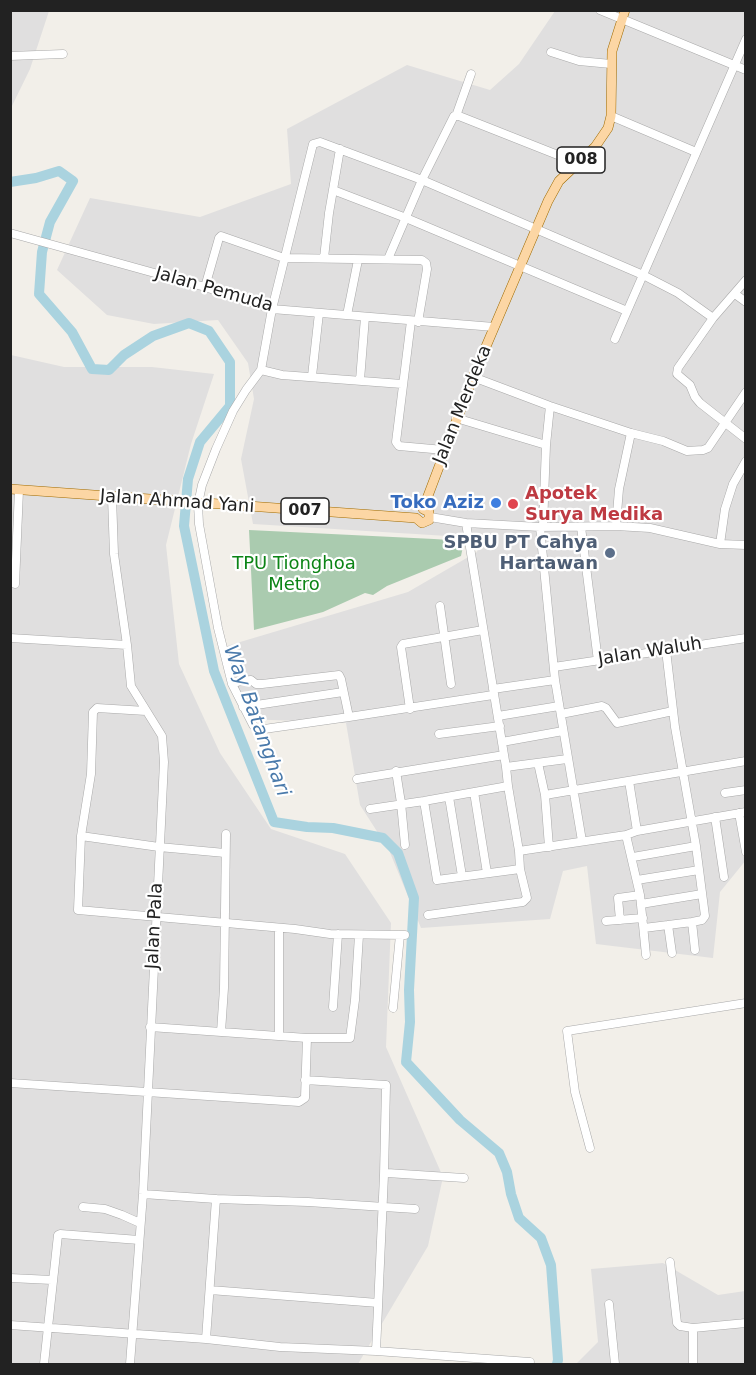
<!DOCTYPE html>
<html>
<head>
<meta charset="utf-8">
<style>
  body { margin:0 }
  #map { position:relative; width:756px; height:1375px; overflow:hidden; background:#f2efe9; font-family:"DejaVu Sans",sans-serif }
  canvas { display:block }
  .frame { position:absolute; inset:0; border:12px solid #222; pointer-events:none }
</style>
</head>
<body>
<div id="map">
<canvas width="756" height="1375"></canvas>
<div class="frame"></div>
</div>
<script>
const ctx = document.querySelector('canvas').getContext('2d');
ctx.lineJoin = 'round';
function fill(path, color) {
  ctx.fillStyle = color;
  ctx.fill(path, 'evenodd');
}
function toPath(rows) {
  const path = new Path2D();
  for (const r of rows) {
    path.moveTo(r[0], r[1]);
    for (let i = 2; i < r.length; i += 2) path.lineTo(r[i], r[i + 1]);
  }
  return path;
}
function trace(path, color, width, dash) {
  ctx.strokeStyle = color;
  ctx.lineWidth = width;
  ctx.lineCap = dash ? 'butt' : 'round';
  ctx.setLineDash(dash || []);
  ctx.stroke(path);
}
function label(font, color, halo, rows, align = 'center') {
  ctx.font = font + ' "DejaVu Sans",sans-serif';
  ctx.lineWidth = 4.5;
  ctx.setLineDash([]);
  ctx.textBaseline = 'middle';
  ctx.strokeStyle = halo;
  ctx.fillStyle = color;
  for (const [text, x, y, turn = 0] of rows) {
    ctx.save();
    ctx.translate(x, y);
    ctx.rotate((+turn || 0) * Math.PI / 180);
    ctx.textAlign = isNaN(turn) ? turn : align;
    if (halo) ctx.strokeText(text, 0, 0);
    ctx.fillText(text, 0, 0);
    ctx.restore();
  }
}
fill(toPath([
  [11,11,49,11,30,69,11,108],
  [555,11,745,11,746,860,720,892,713,958,596,944,587,866,563,871,550,919,421,928,389,850,360,805,346,723,247,719,220,648,408,592,477,552,480,538,253,524,241,459,254,399,248,363,218,320,154,324,107,315,57,270,90,198,200,217,291,184,287,129,407,65,490,90,519,64],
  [11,355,64,367,152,367,214,374,191,444,166,545,179,664,220,753,271,829,345,854,391,923,386,1047,443,1177,428,1246,358,1364,11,1364],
  [663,1263,718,1295,745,1291,745,1364,576,1364,598,1342,591,1269]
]), '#e0dfdf');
fill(toPath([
  [249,530,434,539,464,541,461,556,387,586,373,595,365,593,323,612,254,630]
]), '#aacbaf');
trace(toPath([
  [10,182,36,178,59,171,73,181,50,222,42,252,39,294,72,332,92,369,109,370,124,355,153,336,189,323,209,331,230,362,230,406,200,442,188,479,184,526,214,671,274,822,307,827,333,828,383,838,398,853,414,898,409,990,410,1022,406,1062,460,1120,499,1153,507,1172,511,1194,519,1218,541,1238,551,1265,558,1360,557,1364]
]), '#aad3df', 10);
const minor = toPath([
  [600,10,746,70],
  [551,52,579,61,611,64],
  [10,56,63,54],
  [456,116,471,74],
  [611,116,696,152],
  [333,190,406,218,627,311],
  [10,233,205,287,272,309,494,327],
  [324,258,329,213,340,149],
  [388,259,422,180,454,116,459,116,578,163],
  [746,280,713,318,678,368,677,374,690,385,695,397,700,403,746,439],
  [205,287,219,238,221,236,284,258,422,260,426,263,427,269,418,322],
  [735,294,746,302],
  [347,315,358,260],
  [411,321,396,442,399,446,444,450],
  [615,339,746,39],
  [261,370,282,375,402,384],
  [312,376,319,313],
  [473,377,550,406,631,433,663,441,687,451,703,450,708,448,746,392],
  [360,380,365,317],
  [456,418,546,445],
  [112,497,114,554,127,645,131,686,162,736,164,762,143,1194,130,1364],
  [430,517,466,523,540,527,616,526,650,528,720,544,746,545],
  [616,526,619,489,631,433],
  [540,527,555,680,582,841],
  [543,527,546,445,550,406],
  [581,527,598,661],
  [720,544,725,509,733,484,746,461],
  [15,584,19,490],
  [440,606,451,684],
  [10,638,127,645],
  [554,667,746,638],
  [232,684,240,681,251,680,256,684,262,684,339,675,341,679,349,717,493,695],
  [493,689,555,680],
  [243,707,343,692],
  [410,709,401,647,403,644,483,630],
  [146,711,97,708,93,712,91,774,81,836,78,910,295,929,330,934,405,935],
  [561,714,602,706,606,708,617,723,673,711],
  [498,716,559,706],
  [349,717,257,730,253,725,232,684,218,628,199,524,198,504,202,485,216,449,233,411,246,390,261,370,272,309,313,144,320,142,422,180,643,275,678,293,713,318],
  [439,734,500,726],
  [502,742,563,731],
  [538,763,545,795,549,847],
  [506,767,567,759],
  [396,771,401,803,405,845],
  [357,779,504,755],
  [629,781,637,831],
  [474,792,487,873],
  [725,793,746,790],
  [545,795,746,761],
  [449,797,462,876],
  [424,801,437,880,520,869],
  [370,809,424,801,508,786],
  [739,813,746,852],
  [715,817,724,877],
  [626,835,640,895,646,955],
  [81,836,159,847,225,853],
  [519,851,626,835,637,831,746,812],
  [633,857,696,846],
  [637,880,699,870],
  [641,904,702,894],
  [428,915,523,902,527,898,520,869,519,851,508,786,506,767,466,523],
  [620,920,618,898,640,895],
  [606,921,643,918],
  [692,922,695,950],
  [668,925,672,953],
  [279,928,279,1036],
  [644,928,692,922,702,920,705,916,696,846,675,727,666,650],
  [333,1007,338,934],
  [393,1008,400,935],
  [150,1027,307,1038,350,1038,355,1000,359,935],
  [221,1032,224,988,226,834],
  [305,1080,386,1085,384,1175],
  [10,1083,299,1102,305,1098,307,1038],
  [590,1148,575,1092,567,1031,746,1003],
  [143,1194,216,1199,308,1202,415,1209],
  [83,1207,105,1209,122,1215,140,1223],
  [670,1262,677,1323,680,1326,693,1328,746,1323],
  [10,1278,52,1280],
  [210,1290,378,1303],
  [609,1304,615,1364],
  [10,1325,206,1339,280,1347,376,1351,530,1362],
  [693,1328,693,1364],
  [206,1339,216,1199],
  [376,1351,384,1175,387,1173,464,1178],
  [44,1364,58,1235,60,1234,139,1240]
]);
const major = toPath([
  [10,489,416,518],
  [423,509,473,377,548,201,559,181,595,147,608,128,611,116,612,51,625,10],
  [416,518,422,523,429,520,429,512,423,509]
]);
trace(minor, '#a9a9a9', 9);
trace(major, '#a06b00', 10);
trace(minor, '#fff', 8);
trace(major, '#fcd6a4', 9);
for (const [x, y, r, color] of [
  [496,503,6,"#3f7fe0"],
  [513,504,6,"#e0444e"],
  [610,553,6,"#5c6f8a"]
]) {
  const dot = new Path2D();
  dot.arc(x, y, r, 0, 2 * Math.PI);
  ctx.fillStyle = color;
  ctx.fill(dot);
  trace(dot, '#fff', 2);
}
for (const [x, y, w] of [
  [581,160,48],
  [305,511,48]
]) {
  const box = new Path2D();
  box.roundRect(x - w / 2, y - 13, w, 26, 4.5);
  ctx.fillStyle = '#fff';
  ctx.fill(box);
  trace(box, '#222', 1.5);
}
label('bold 16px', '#222', null, [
  ["008",581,160],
  ["007",305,511]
]);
label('18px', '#222', '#fff', [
  ["Jalan Pemuda",214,290,16],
  ["Jalan Merdeka",463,405,-68],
  ["Jalan Ahmad Yani",177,502,4],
  ["Jalan Waluh",650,652,-9],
  ["Jalan Pala",155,926,-87]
]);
label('bold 18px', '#be3a42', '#fff', [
  ["Apotek",525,494],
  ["Surya Medika",525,515]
], 'left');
label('bold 18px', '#366cbe', '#fff', [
  ["Toko Aziz",484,503]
], 'right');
label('bold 18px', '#4e5e75', '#fff', [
  ["SPBU PT Cahya",598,543],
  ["Hartawan",598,564]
], 'right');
label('18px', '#0c8416', '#fff', [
  ["TPU Tionghoa",294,564],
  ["Metro",294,585]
]);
label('italic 20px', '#4a7aab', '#fff', [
  ["Way Batanghari",256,721,70]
]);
</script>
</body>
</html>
